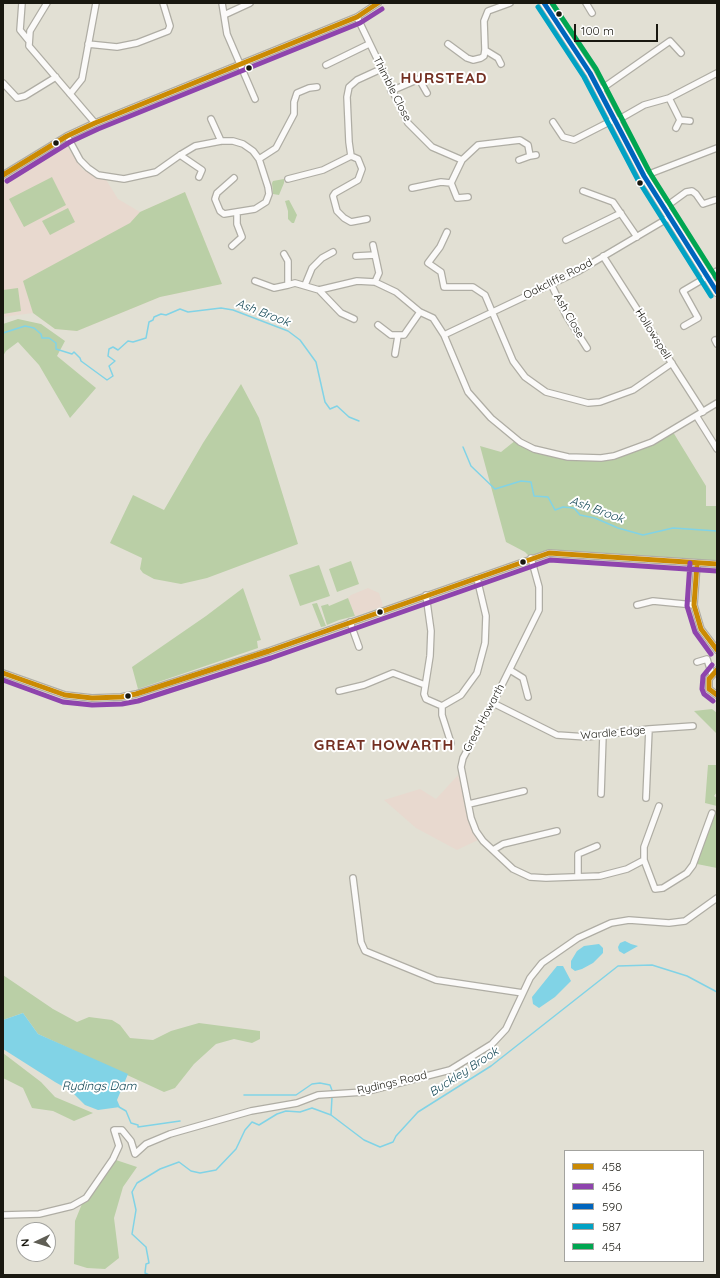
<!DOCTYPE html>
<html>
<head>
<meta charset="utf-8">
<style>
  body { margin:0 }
  #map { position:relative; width:720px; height:1278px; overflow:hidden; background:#e2e0d4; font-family:Quicksand,sans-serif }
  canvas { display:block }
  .frame { position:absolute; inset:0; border:4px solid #191810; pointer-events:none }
  .legend { position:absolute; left:564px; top:1150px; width:140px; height:112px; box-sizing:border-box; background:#fff; border:1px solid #a3a39f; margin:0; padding:5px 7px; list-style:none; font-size:12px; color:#191810 }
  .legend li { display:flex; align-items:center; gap:8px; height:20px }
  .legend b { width:20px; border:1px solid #a3a39f }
  .north { position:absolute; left:16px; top:1222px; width:40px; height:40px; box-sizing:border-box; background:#fff; border:1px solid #a3a39f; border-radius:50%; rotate:266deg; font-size:11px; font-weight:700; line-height:16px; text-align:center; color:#191810 }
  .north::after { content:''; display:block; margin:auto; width:14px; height:18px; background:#5f5e55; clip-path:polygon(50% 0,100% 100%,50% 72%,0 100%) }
  .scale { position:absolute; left:574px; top:24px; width:84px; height:18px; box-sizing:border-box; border:2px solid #191810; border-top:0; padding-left:5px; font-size:12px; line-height:14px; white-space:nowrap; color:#191810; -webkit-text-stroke:3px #fff; paint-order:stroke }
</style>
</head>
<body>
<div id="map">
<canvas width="720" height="1278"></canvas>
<div class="frame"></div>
<ul class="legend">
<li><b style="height:5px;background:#cb8a03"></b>458</li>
<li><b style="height:5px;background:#8e44ad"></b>456</li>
<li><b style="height:5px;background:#0065bd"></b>590</li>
<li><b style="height:5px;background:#01a2c4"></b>587</li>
<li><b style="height:5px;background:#00a651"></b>454</li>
</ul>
<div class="north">N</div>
<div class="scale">100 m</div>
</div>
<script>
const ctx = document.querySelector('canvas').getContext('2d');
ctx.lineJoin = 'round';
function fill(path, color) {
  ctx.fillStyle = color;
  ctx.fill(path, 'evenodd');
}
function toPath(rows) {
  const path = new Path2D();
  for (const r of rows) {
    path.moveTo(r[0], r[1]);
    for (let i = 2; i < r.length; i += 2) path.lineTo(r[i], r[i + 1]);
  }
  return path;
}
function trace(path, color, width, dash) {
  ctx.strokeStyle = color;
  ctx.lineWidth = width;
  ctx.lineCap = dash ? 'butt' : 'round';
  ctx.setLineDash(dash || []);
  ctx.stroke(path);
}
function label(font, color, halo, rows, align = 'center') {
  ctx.font = font + ' Quicksand,sans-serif';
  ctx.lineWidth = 4;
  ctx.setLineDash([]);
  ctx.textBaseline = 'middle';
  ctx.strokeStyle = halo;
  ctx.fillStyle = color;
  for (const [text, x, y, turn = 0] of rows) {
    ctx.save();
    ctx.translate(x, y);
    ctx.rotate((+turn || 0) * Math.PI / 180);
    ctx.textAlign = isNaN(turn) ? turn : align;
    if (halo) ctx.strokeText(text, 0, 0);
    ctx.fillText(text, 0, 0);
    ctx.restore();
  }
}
fill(toPath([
  [66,145,83,170,105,178,118,199,140,212,185,192,222,284,160,297,77,331,55,329,33,313,3,317,3,182],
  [368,588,379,593,383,606,355,616,348,598,351,595],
  [458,775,471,826,478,840,457,850,416,828,384,800,420,789,436,799]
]), '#e8d9cf');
fill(toPath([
  [52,177,66,205,24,227,9,199],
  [284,179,284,183,279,195,273,194,272,183,273,181],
  [185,192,222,284,160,297,77,331,55,329,33,313,23,281,130,223,140,212],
  [289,200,297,215,294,223,292,223,288,219,288,211,285,201],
  [68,208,75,222,50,235,42,221],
  [18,288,21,311,3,314,3,290],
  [18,319,41,324,65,341,57,356,96,388,70,418,39,365,18,342,6,351,3,356,3,324],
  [241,384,259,418,298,544,207,578,181,584,154,579,143,573,140,569,142,558,110,543,133,495,164,510,203,443],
  [673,432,706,486,706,506,717,506,717,562,697,562,560,550,549,551,530,557,525,552,506,542,480,446,501,452,516,440,570,459,601,460],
  [351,561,359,584,337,592,329,569],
  [319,565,330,596,300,606,289,575],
  [243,588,261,640,257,641,258,648,138,689,132,667,206,616],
  [348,598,355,616,339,620,327,625,321,606,328,604,329,606],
  [317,603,326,626,321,627,312,604],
  [712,709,717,713,717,734,694,711],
  [708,765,717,765,717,792,714,796,717,798,717,806,705,803],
  [717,807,717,868,697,864],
  [3,975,53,1009,77,1022,89,1017,112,1020,120,1025,130,1038,153,1040,171,1031,199,1023,260,1031,260,1039,252,1043,234,1039,216,1044,194,1064,175,1088,164,1092,38,1034,23,1013,3,1020],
  [3,1053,41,1082,55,1097,93,1113,74,1121,53,1111,32,1108,23,1088,3,1078],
  [113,1159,137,1167,123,1187,114,1218,119,1258,105,1269,87,1268,74,1264,75,1221,84,1199]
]), '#bacfa6');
fill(toPath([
  [625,941,631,944,638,946,624,954,619,951,618,947,620,943],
  [599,944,603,948,603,953,593,963,582,969,575,971,571,968,571,961,577,951,584,946],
  [557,966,563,966,571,981,555,997,539,1008,533,1004,532,997],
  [23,1013,38,1034,128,1074,117,1100,120,1107,98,1110,85,1105,71,1091,55,1082,3,1049,3,1020]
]), '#81d3e6');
trace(toPath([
  [3,333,25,326,34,328,41,334,42,338,49,338,56,343,56,349,72,354,74,352,80,358,81,361,107,380,113,376,109,366,115,361,108,356,109,349,113,347,118,350,128,341,133,342,146,338,149,322,153,320,154,317,161,314,166,315,180,309,188,312,221,308,233,310,288,331,300,340,316,362,325,402,330,409,337,406,349,417,359,421],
  [463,447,471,466,495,489,521,481,531,482,534,496,548,497,555,510,563,507,574,508,580,515,595,518,618,528,643,535,673,528,717,531],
  [244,1095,296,1095,312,1084,320,1083,330,1085,333,1093],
  [332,1097,331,1115,364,1140,380,1147,393,1142,396,1136,418,1112,491,1066,618,966,652,965,687,976,717,992],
  [119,1107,126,1111,131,1123,138,1125,138,1127,180,1121],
  [149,1275,145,1273,146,1264,149,1263,146,1247,132,1234,136,1210,132,1192,137,1183,160,1169,179,1162,191,1171,200,1173,216,1170,236,1149,245,1130,252,1122,259,1125,277,1114,286,1111,300,1112,312,1108,331,1115]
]), '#81d3e6', 1.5);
const minor = toPath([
  [22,3,20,30,29,41],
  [47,3,30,31,29,46,95,123],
  [222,3,227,34,255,99],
  [586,3,592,13],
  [224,15,250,3],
  [357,17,408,123,432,147,462,160],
  [88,44,117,47,137,43,168,31,170,26,163,3],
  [448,44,467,58,473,60,481,58,484,56,485,50,484,21,488,11,510,3],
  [485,50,498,58,501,64],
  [326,65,369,44],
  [3,83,17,98,25,96,56,77],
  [600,90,670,41,681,53],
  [391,91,419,79,427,93],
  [70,94,82,79,96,3],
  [669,98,680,120,676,128],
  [211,119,221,141],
  [680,120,690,121],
  [616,121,644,105,669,98,717,73],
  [553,122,563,137,574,140,615,119],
  [67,136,80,160,88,168,98,175,124,179,156,172,180,155,195,146,221,141,233,141,243,144,253,151,259,159,268,187,269,194,266,202,255,209,224,214,220,211,215,199,217,193,234,178],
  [180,155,202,170,199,177],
  [259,159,276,148,294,114,294,102,297,93,309,88,317,87],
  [519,160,530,156],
  [3,175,67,136,95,123,357,17,378,3],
  [644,176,717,148],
  [288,179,323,170,351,156],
  [451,183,457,198,468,197],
  [412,188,441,182,451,183,462,160,478,145,520,140,528,145,530,156,536,155],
  [583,191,613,202,637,237],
  [664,208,686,192,692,191,696,194,703,204,715,200],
  [367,219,351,222,344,218,337,211,333,196,335,193,358,180,362,169,358,159,351,156,349,142,347,97,349,87,357,80,381,69],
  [447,232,440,247,428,263,441,272,444,287,473,287,485,295,513,361,525,377,546,392,588,403,600,402,633,390,672,363],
  [566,240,621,213],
  [373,245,379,273,375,282],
  [232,246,242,237,237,224,237,213],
  [284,254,288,261,288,285,295,283,319,290,357,281,375,282,396,292,420,312,433,318,444,335,468,392,491,418,520,442,534,449,568,457,601,458,614,456,652,442,717,403],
  [356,256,375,255],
  [603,256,703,412],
  [255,281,274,288,288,285],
  [551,284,566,315,587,348],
  [305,285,312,268,322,258,333,252],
  [319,290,341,313,354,319],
  [378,325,391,335,404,335,420,312],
  [684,326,698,318,683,291,717,271],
  [444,335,577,272,670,217],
  [715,340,717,344],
  [395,354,398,336],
  [697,417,717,449],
  [531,558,539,587,539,610,493,703,463,758,461,767,471,818,476,831,483,841,513,869,530,877,546,878,600,876,627,869,644,860,644,847,659,806],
  [697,564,694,605,701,629,717,650],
  [426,595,431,631,430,656,424,694,426,699,442,706],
  [637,605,653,601,694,605],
  [350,622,359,647],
  [697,662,707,659,712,675],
  [510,670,523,678,528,697],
  [717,670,709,679,709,689,717,695],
  [3,673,65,695,92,698,121,697,136,694,269,651,549,553,717,564],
  [339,691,364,685,393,673,425,685],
  [493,703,557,735,587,737,649,729,693,726],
  [442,706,461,695,477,673,485,643,486,616,477,578],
  [442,706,442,715,451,743],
  [601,794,603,735],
  [646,798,649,729],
  [469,804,524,791],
  [493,850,503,844,557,831],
  [644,860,655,889,663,888,687,873,693,865,712,813],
  [578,877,578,854,597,846],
  [353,878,361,942,365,951,436,980,523,993],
  [3,1215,39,1214,72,1206,86,1198,113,1159,119,1146,114,1130,122,1130,131,1141,135,1154,146,1144,170,1134,251,1111,297,1103,318,1095,364,1092,450,1070,492,1044,506,1029,530,978,542,963,578,938,611,923,629,920,669,923,685,921,717,898]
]);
const highway = toPath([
  [544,3,590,73,644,176,717,292]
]);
trace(minor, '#afada4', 8);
trace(highway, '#afada4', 10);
trace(minor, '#fbfaf9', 5.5);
trace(highway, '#fbfaf9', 8);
trace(toPath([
  [3,175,67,136,95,123,357,17,378,3],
  [697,564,694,605,701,629,717,650],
  [717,670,709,679,709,689,717,695],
  [3,673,65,695,92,698,121,697,136,694,269,651,549,553,717,564]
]), '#cb8a03', 5);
trace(toPath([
  [7,181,70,142,98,129,360,23,382,9],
  [690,563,687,606,695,632,711,654],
  [712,665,703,676,702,689,704,694,713,701],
  [3,680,63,702,92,705,122,704,138,701,271,658,550,560,717,571]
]), '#8e44ad', 5);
trace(toPath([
  [544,3,590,73,644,176,717,292]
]), '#0065bd', 5);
trace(toPath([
  [538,7,584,77,638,180,711,296]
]), '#01a2c4', 5);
trace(toPath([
  [552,3,596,69,650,173,717,279]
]), '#00a651', 5);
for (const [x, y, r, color] of [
  [559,14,3.5,"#191810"],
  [249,68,3.5,"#191810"],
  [56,143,3.5,"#191810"],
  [640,183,3.5,"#191810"],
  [523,562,3.5,"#191810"],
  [380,612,3.5,"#191810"],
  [128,696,3.5,"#191810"]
]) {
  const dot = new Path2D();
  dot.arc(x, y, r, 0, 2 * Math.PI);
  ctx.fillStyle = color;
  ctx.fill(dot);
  trace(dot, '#fff', 1.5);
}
label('11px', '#191810', '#fff', [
  ["Thimble Close",392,89,63],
  ["Oakcliffe Road",558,279,-27],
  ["Ash Close",569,316,60],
  ["Hollowspell",653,334,58],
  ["Great Howarth",484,718,-62],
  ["Wardle Edge",613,733,-5],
  ["Rydings Road",392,1083,-13]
]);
label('italic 12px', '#154957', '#fff', [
  ["Ash Brook",263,313,21],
  ["Ash Brook",597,510,20],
  ["Buckley Brook",464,1072,-33],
  ["Rydings Dam",99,1086]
]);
ctx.letterSpacing = '1px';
label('bold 15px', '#743022', '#fff', [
  ["HURSTEAD",444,78],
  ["GREAT HOWARTH",384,745]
]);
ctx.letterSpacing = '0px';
</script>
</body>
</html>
